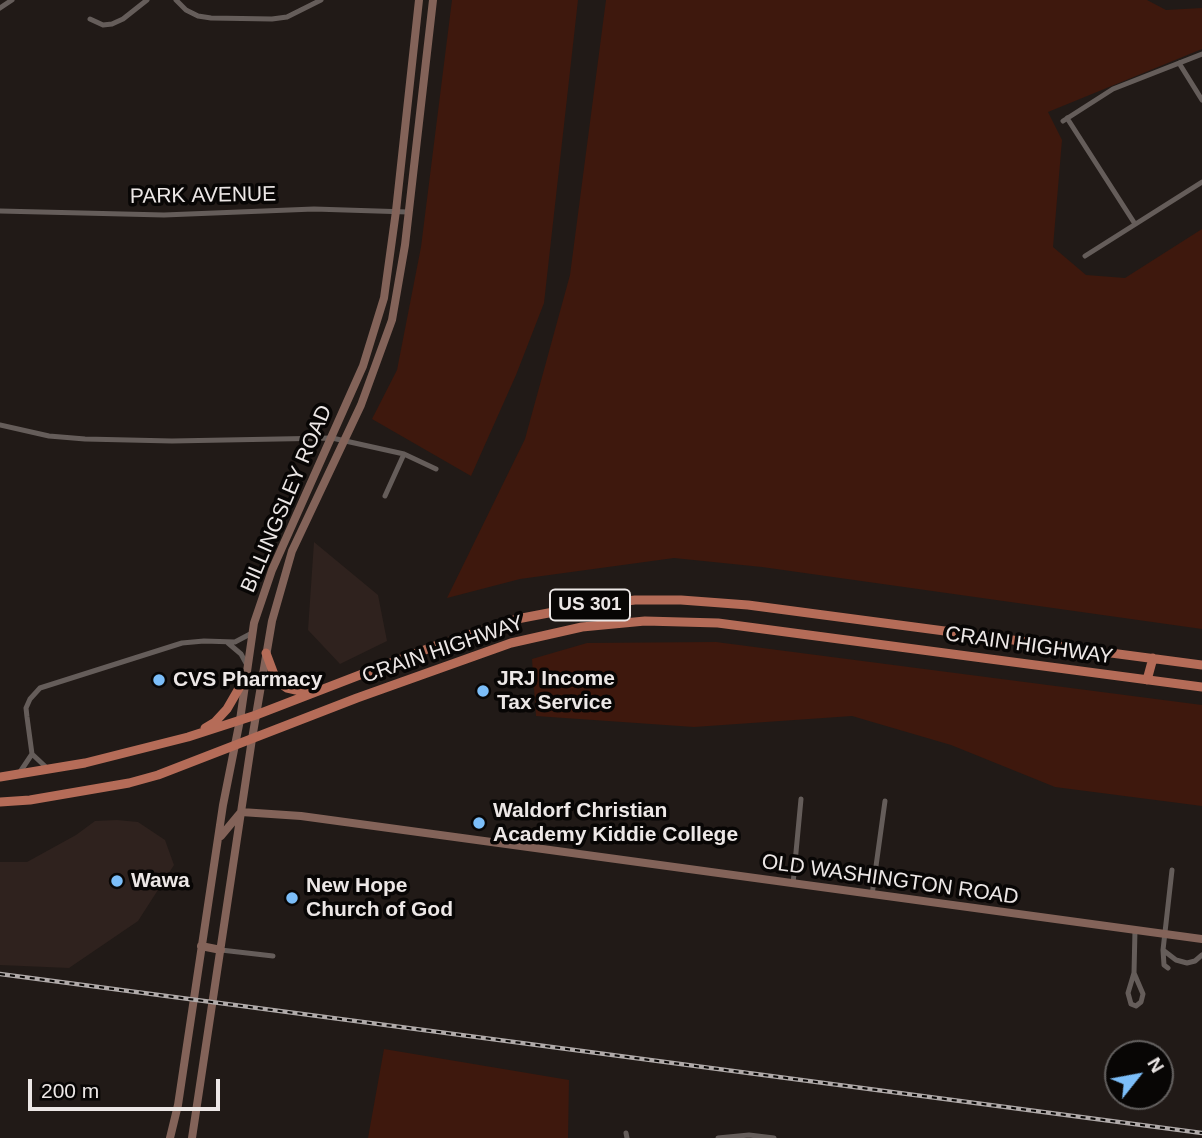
<!DOCTYPE html>
<html>
<head>
<meta charset="utf-8">
<style>
  body { margin:0 }
  #map { position:relative; width:1202px; height:1138px; overflow:hidden; background:#211a17; font-family:Helvetica,sans-serif }
  canvas { display:block }
  .north { position:absolute; left:1104px; top:1040px; width:70px; height:70px; box-sizing:border-box; background:#080605; border:2px solid #63605f; border-radius:50%; rotate:59deg; font-size:19px; font-weight:700; line-height:28px; text-align:center; color:#ece7e6 }
  .north::after { content:''; display:block; margin:auto; width:24px; height:32px; background:#7cbef9; clip-path:polygon(50% 0,100% 100%,50% 72%,0 100%) }
  .scale { position:absolute; left:28px; top:1079px; width:192px; height:32px; box-sizing:border-box; border:4px solid #ece7e6; border-top:0; padding-left:9px; font-size:21px; line-height:24px; white-space:nowrap; color:#ece7e6; -webkit-text-stroke:5px #080605; paint-order:stroke }
</style>
</head>
<body>
<div id="map">
<canvas width="1202" height="1138"></canvas>
<div class="north">N</div>
<div class="scale">200 m</div>
</div>
<script>
const ctx = document.querySelector('canvas').getContext('2d');
ctx.lineJoin = 'round';
function fill(path, color) {
  ctx.fillStyle = color;
  ctx.fill(path, 'evenodd');
}
function toPath(rows) {
  const path = new Path2D();
  for (const r of rows) {
    path.moveTo(r[0], r[1]);
    for (let i = 2; i < r.length; i += 2) path.lineTo(r[i], r[i + 1]);
  }
  return path;
}
function trace(path, color, width, dash) {
  ctx.strokeStyle = color;
  ctx.lineWidth = width;
  ctx.lineCap = dash ? 'butt' : 'round';
  ctx.setLineDash(dash || []);
  ctx.stroke(path);
}
function label(font, color, halo, rows, align = 'center') {
  ctx.font = font + ' Helvetica,sans-serif';
  ctx.lineWidth = 7;
  ctx.setLineDash([]);
  ctx.textBaseline = 'middle';
  ctx.strokeStyle = halo;
  ctx.fillStyle = color;
  for (const [text, x, y, turn = 0] of rows) {
    ctx.save();
    ctx.translate(x, y);
    ctx.rotate((+turn || 0) * Math.PI / 180);
    ctx.textAlign = isNaN(turn) ? turn : align;
    if (halo) ctx.strokeText(text, 0, 0);
    ctx.fillText(text, 0, 0);
    ctx.restore();
  }
}
fill(toPath([
  [314,542,378,595,387,641,340,664,308,630],
  [117,820,138,822,165,840,174,865,138,921,69,968,0,965,0,862,27,862,76,835,95,821]
]), '#2f221e');
fill(toPath([
  [452,0,578,0,544,303,516,375,471,476,372,419,397,370,421,247],
  [606,0,1147,0,1166,10,1202,8,1202,49,1048,112,1062,140,1053,247,1086,275,1125,278,1202,229,1202,629,762,567,674,558,520,579,447,598,525,439,570,275],
  [716,642,1202,705,1202,806,1055,787,951,745,852,716,694,727,536,716,532,659,587,643],
  [384,1049,569,1080,568,1138,368,1138]
]), '#3e180d');
trace(toPath([
  [176,0,186,10,198,16,211,18,272,19,287,17,321,0],
  [0,8,12,0],
  [90,19,103,25,112,24,123,19,147,0],
  [1179,63,1202,100],
  [1067,118,1135,224],
  [1063,121,1113,89,1202,54],
  [0,211,164,215,314,209,408,212],
  [1085,256,1202,182],
  [0,425,49,436,85,439,172,441,332,438,404,454,436,469],
  [385,496,404,454],
  [228,643,241,654,247,665],
  [48,769,32,754,27,717,26,708,30,699,40,688,182,643,204,641,235,642,252,633],
  [20,772,32,754],
  [1172,870,1163,950,1176,960,1187,963,1195,961,1202,955],
  [793,884,801,799],
  [872,895,885,801],
  [221,950,273,956],
  [1163,950,1164,965,1168,968],
  [1134,973,1143,994,1141,1002,1136,1006,1131,1004,1128,993,1134,973],
  [1134,973,1135,930],
  [626,1133,627,1138],
  [718,1138,749,1135,774,1138]
]), '#655d5a', 5);
trace(toPath([
  [241,812,301,816,1202,939],
  [221,836,241,812],
  [201,946,221,950],
  [170,1138,178,1105,223,805,240,720,254,623,272,570,363,366,384,298,396,211,419,0],
  [192,1138,252,739,272,621,292,551,361,405,392,320,405,245,433,0]
]), '#836359', 8);
trace(toPath([
  [266,653,275,677,280,683,287,688,296,690,310,689],
  [1147,680,1153,658],
  [205,728,215,722,227,709,245,678],
  [0,777,85,763,188,737,256,715,435,646,517,619,585,606,635,600,681,600,748,605,1202,665],
  [0,802,30,800,129,783,158,775,357,698,511,643,582,627,645,621,718,623,1202,687]
]), '#b56c58', 9);
const rail = toPath([
  [0,974,1202,1133]
]);
trace(rail, '#b0aaa9', 4.5);
trace(rail, '#080605', 2, [5]);
for (const [x, y, r, color] of [
  [159,680,7,"#7cbef9"],
  [483,691,7,"#7cbef9"],
  [479,823,7,"#7cbef9"],
  [117,881,7,"#7cbef9"],
  [292,898,7,"#7cbef9"]
]) {
  const dot = new Path2D();
  dot.arc(x, y, r, 0, 2 * Math.PI);
  ctx.fillStyle = color;
  ctx.fill(dot);
  trace(dot, '#080605', 2.5);
}
for (const [x, y, w] of [
  [590,605,80]
]) {
  const box = new Path2D();
  box.roundRect(x - w / 2, y - 15.5, w, 31, 5);
  ctx.fillStyle = '#080605';
  ctx.fill(box);
  trace(box, '#ece7e6', 2);
}
label('bold 19px', '#ece7e6', null, [
  ["US 301",590,605]
]);
label('21px', '#ece7e6', '#080605', [
  ["PARK AVENUE",203,196,-1],
  ["BILLINGSLEY ROAD",287,499,-67],
  ["CRAIN HIGHWAY",1029,646,8],
  ["CRAIN HIGHWAY",443,650,-19],
  ["OLD WASHINGTON ROAD",890,880,8]
]);
label('bold 21px', '#ece7e6', '#080605', [
  ["JRJ Income",497,679],
  ["Tax Service",497,703],
  ["CVS Pharmacy",173,680],
  ["Waldorf Christian",493,811],
  ["Academy Kiddie College",493,835],
  ["Wawa",131,881],
  ["New Hope",306,886],
  ["Church of God",306,910]
], 'left');
</script>
</body>
</html>
